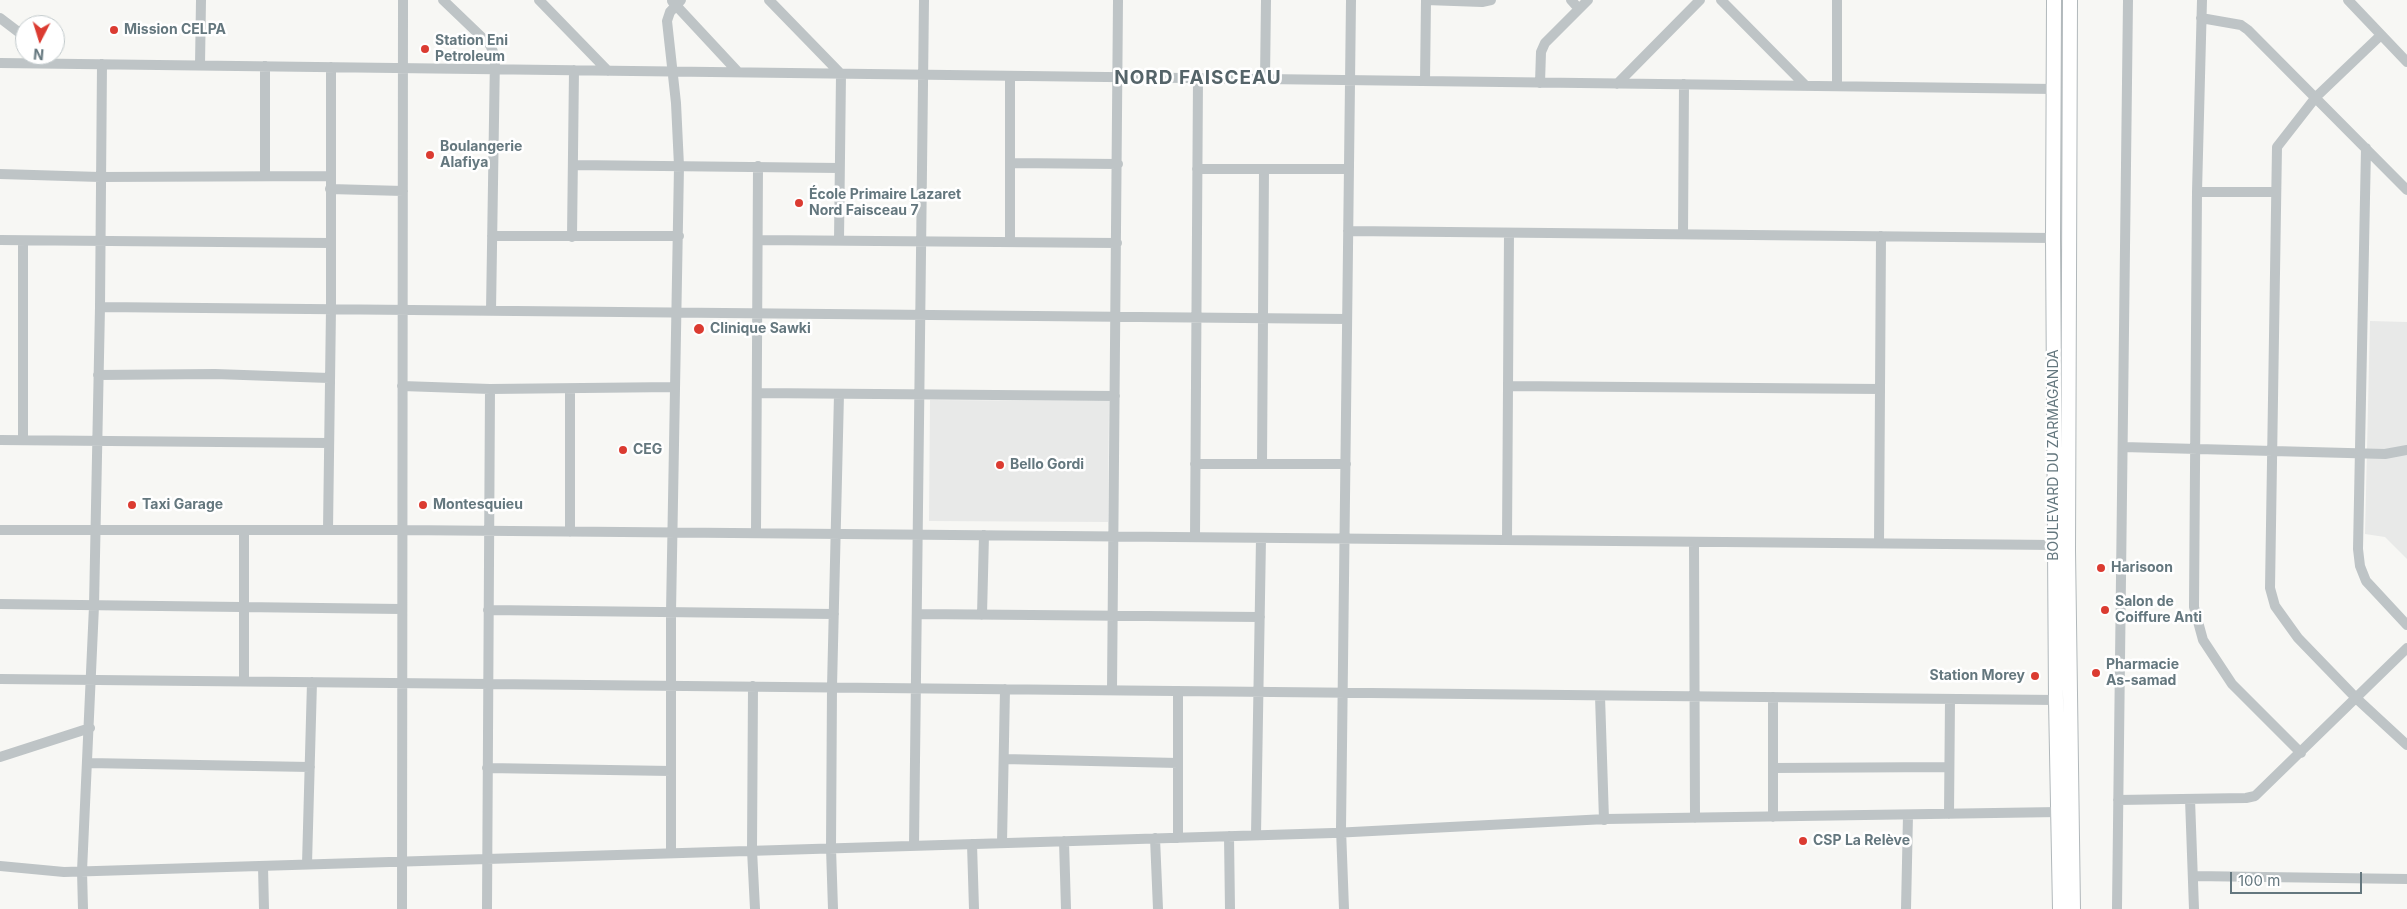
<!DOCTYPE html>
<html>
<head>
<meta charset="utf-8">
<style>
  body { margin:0 }
  #map { position:relative; width:2407px; height:909px; overflow:hidden; background:#f7f7f4; font-family:Inter,sans-serif }
  canvas { display:block }
  .north { position:absolute; left:15px; top:15px; width:50px; height:50px; box-sizing:border-box; background:#fff; border:1px solid #c1c9cb; border-radius:50%; rotate:185deg; font-size:14px; font-weight:700; line-height:20px; text-align:center; color:#64777e }
  .north::after { content:''; display:block; margin:auto; width:18px; height:22px; background:#db3b31; clip-path:polygon(50% 0,100% 100%,50% 72%,0 100%) }
  .scale { position:absolute; left:2230px; top:872px; width:132px; height:22px; box-sizing:border-box; border:2px solid #64777e; border-top:0; padding-left:6px; font-size:15px; line-height:18px; white-space:nowrap; color:#64777e; -webkit-text-stroke:4px #fff; paint-order:stroke }
</style>
</head>
<body>
<div id="map">
<canvas width="2407" height="909"></canvas>
<div class="north">N</div>
<div class="scale">100 m</div>
</div>
<script>
const ctx = document.querySelector('canvas').getContext('2d');
ctx.lineJoin = 'round';
function fill(path, color) {
  ctx.fillStyle = color;
  ctx.fill(path, 'evenodd');
}
function toPath(rows) {
  const path = new Path2D();
  for (const r of rows) {
    path.moveTo(r[0], r[1]);
    for (let i = 2; i < r.length; i += 2) path.lineTo(r[i], r[i + 1]);
  }
  return path;
}
function trace(path, color, width, dash) {
  ctx.strokeStyle = color;
  ctx.lineWidth = width;
  ctx.lineCap = dash ? 'butt' : 'round';
  ctx.setLineDash(dash || []);
  ctx.stroke(path);
}
function label(font, color, halo, rows, align = 'center') {
  ctx.font = font + ' Inter,sans-serif';
  ctx.lineWidth = 5;
  ctx.setLineDash([]);
  ctx.textBaseline = 'middle';
  ctx.strokeStyle = halo;
  ctx.fillStyle = color;
  for (const [text, x, y, turn = 0] of rows) {
    ctx.save();
    ctx.translate(x, y);
    ctx.rotate((+turn || 0) * Math.PI / 180);
    ctx.textAlign = isNaN(turn) ? turn : align;
    if (halo) ctx.strokeText(text, 0, 0);
    ctx.fillText(text, 0, 0);
    ctx.restore();
  }
}
fill(toPath([
  [2370,321,2407,322,2407,559,2385,537,2365,534],
  [930,400,1109,401,1108,522,929,521]
]), '#e8e9e8');
const secondary = toPath([
  [2054,0,2053,238,2056,700,2060,909],
  [2070,0,2068,550,2073,909]
]);
trace(secondary, '#b1b8bb', 16);
trace(toPath([
  [443,0,490,45,495,56,491,311],
  [539,0,608,71],
  [769,0,841,74,839,240],
  [1426,0,1482,2,1491,0],
  [1571,0,1579,9],
  [1721,0,1806,86],
  [2202,0,2197,192,2194,607,2203,640,2232,684,2301,753],
  [2348,0,2407,62],
  [672,1,738,72],
  [0,18,25,37],
  [2201,18,2241,25,2248,30,2407,190],
  [2381,35,2316,97,2277,147,2270,588,2275,606,2298,638,2356,698,2407,745],
  [0,63,2054,89],
  [200,65,201,0],
  [1265,79,1266,0],
  [1425,81,1426,0],
  [1540,83,1541,52,1545,43,1588,0],
  [1617,84,1700,0],
  [1837,86,1837,0],
  [2366,148,2358,549,2360,566,2366,581,2407,625],
  [1010,163,1118,164],
  [574,165,839,168],
  [1197,169,1349,169],
  [0,174,100,177,330,176],
  [265,176,265,66],
  [330,189,403,191],
  [2197,192,2275,192],
  [1348,231,2053,238],
  [1683,234,1684,84],
  [492,236,679,236],
  [572,237,574,70],
  [0,240,330,243],
  [758,240,1117,243],
  [1010,242,1010,76],
  [100,307,1347,319],
  [98,375,215,374,329,378],
  [402,386,490,389,675,387],
  [1508,386,1880,389],
  [757,393,1115,396],
  [0,440,329,443],
  [23,440,23,241],
  [2123,447,2385,454,2407,450],
  [1195,464,1346,464],
  [1262,464,1264,169],
  [0,530,401,530,2055,545],
  [328,530,331,308,331,67],
  [570,532,570,389],
  [756,533,758,166],
  [1195,537,1198,78],
  [1507,540,1509,233],
  [1694,542,1695,818],
  [1879,543,1881,236],
  [0,604,401,609],
  [488,610,834,614],
  [917,614,1260,617],
  [982,615,984,535],
  [0,679,2056,700],
  [244,681,244,530],
  [753,686,752,850,755,909],
  [1112,690,1118,0],
  [1600,696,1604,820],
  [0,757,90,728],
  [1004,759,1178,763],
  [88,763,310,767],
  [487,768,671,771],
  [1773,768,1949,767],
  [2190,799,2194,909],
  [2118,800,2246,798,2255,796,2407,648],
  [1949,814,1950,699],
  [1773,817,1773,697],
  [1256,835,1261,538],
  [1229,836,1230,909],
  [1155,838,1158,909],
  [1178,838,1178,691],
  [1064,841,1066,909],
  [1002,843,1005,689],
  [972,844,974,909],
  [914,845,924,0],
  [671,853,671,612,679,166,676,103,667,21,670,12,681,0],
  [307,864,312,682],
  [0,866,64,872,1333,833,1606,819,2059,812],
  [263,866,264,909],
  [2193,876,2407,879],
  [83,909,82,871,94,606,100,307,102,64],
  [402,909,403,0],
  [487,909,490,389],
  [833,909,831,848,832,687,839,394],
  [1344,909,1341,829,1351,0],
  [1906,909,1908,815],
  [2117,909,2128,0]
]), '#bec4c6', 10);
trace(secondary, '#fff', 14);
for (const [x, y, r, color] of [
  [114,30,5,"#db3b31"],
  [425,49,5,"#db3b31"],
  [430,155,5,"#db3b31"],
  [799,203,5,"#db3b31"],
  [699,329,6,"#db3b31"],
  [623,450,5,"#db3b31"],
  [1000,465,5,"#db3b31"],
  [132,505,5,"#db3b31"],
  [423,505,5,"#db3b31"],
  [2101,568,5,"#db3b31"],
  [2105,610,5,"#db3b31"],
  [2096,673,5,"#db3b31"],
  [2035,676,5,"#db3b31"],
  [1803,841,5,"#db3b31"]
]) {
  const dot = new Path2D();
  dot.arc(x, y, r, 0, 2 * Math.PI);
  ctx.fillStyle = color;
  ctx.fill(dot);
  trace(dot, '#fff', 2);
}
label('bold 14px', '#64777e', '#fff', [
  ["Mission CELPA",124,30],
  ["Station Eni",435,41],
  ["Petroleum",435,57],
  ["Boulangerie",440,147],
  ["Alafiya",440,163],
  ["École Primaire Lazaret",809,195],
  ["Nord Faisceau 7",809,211],
  ["Clinique Sawki",710,329],
  ["CEG",633,450],
  ["Bello Gordi",1010,465],
  ["Taxi Garage",142,505],
  ["Montesquieu",433,505],
  ["Harisoon",2111,568],
  ["Salon de",2115,602],
  ["Coiffure Anti",2115,618],
  ["Pharmacie",2106,665],
  ["As-samad",2106,681],
  ["Station Morey",2025,676,"right"],
  ["CSP La Relève",1813,841]
], 'left');
label('14px', '#64777e', '#fff', [
  ["BOULEVARD DU ZARMAGANDA",2054,455,-90]
]);
ctx.letterSpacing = '1px';
label('bold 19px', '#556469', '#fff', [
  ["NORD FAISCEAU",1198,78]
]);
ctx.letterSpacing = '0px';
</script>
</body>
</html>
